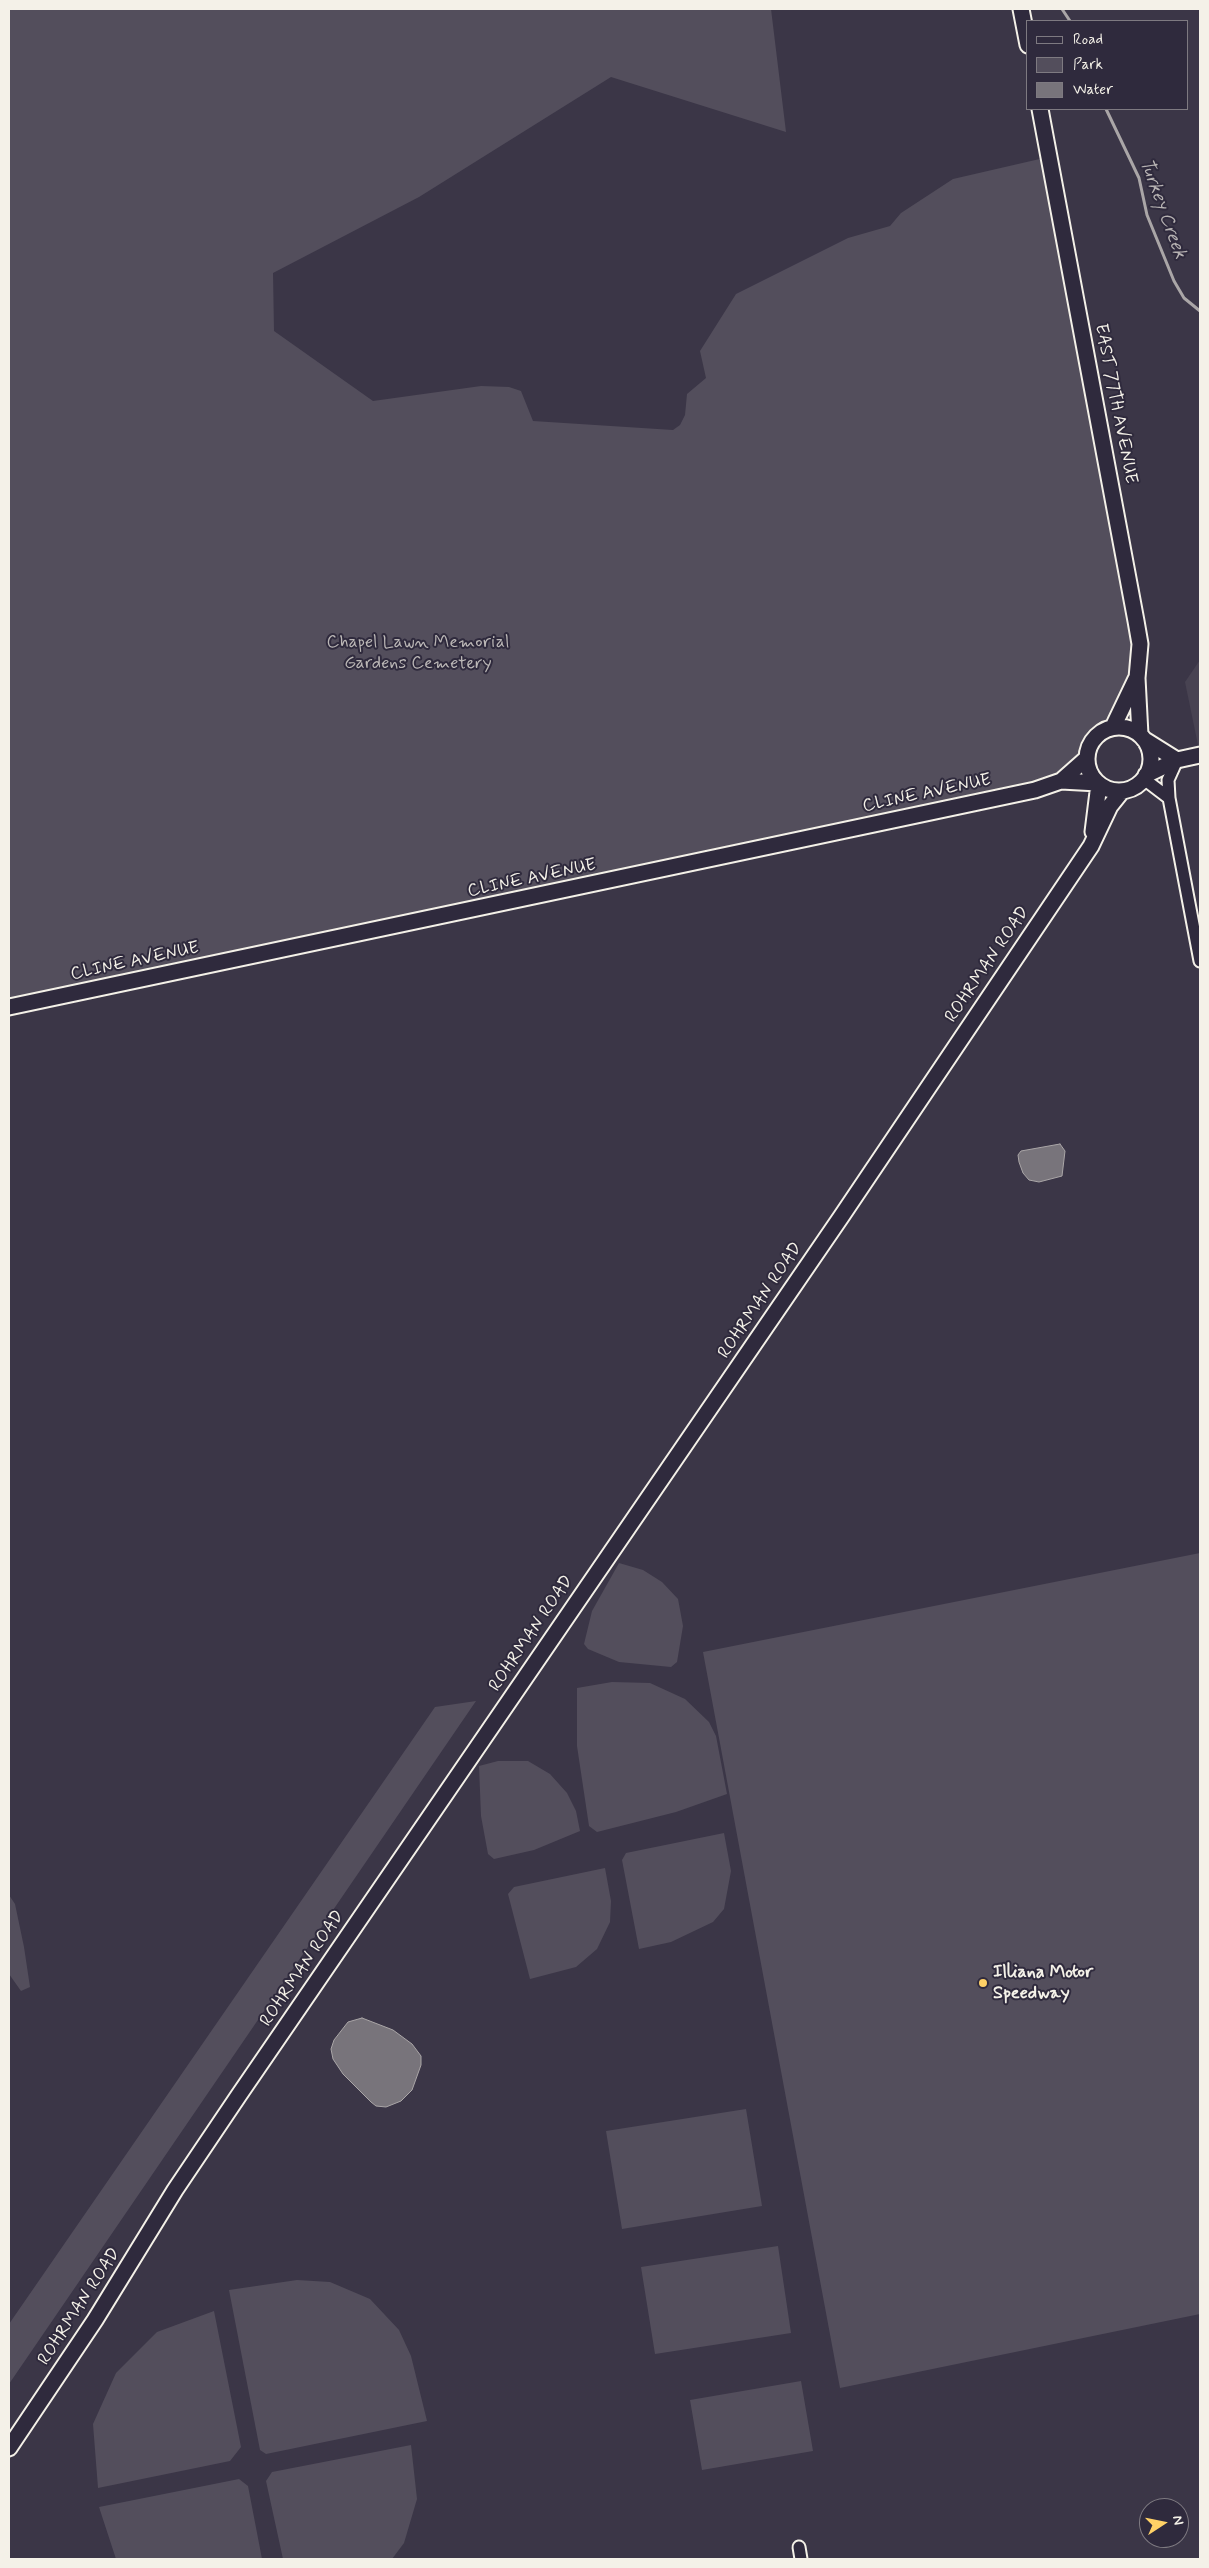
<!DOCTYPE html>
<html>
<head>
<meta charset="utf-8">
<style>
  body { margin:0 }
  #map { position:relative; width:1209px; height:2568px; overflow:hidden; background:#3b3647; font-family:Mynerve,sans-serif }
  canvas { display:block }
  .frame { position:absolute; inset:0; border:10px solid #f4f1e8; pointer-events:none }
  .legend { position:absolute; left:1026px; top:20px; width:162px; height:90px; box-sizing:border-box; background:#2f2a3d; border:1px solid #7e7a81; margin:0; padding:6px 9px; list-style:none; font-size:15px; color:#f4f1e8 }
  .legend li { display:flex; align-items:center; gap:10px; height:25px }
  .legend b { width:25px; border:1px solid #7e7a81 }
  .north { position:absolute; left:1139px; top:2498px; width:50px; height:50px; box-sizing:border-box; background:#2f2a3d; border:1px solid #7e7a81; border-radius:50%; rotate:79deg; font-size:14px; font-weight:700; line-height:20px; text-align:center; color:#f4f1e8 }
  .north::after { content:''; display:block; margin:auto; width:18px; height:22px; background:#ffd166; clip-path:polygon(50% 0,100% 100%,50% 72%,0 100%) }
</style>
</head>
<body>
<div id="map">
<canvas width="1209" height="2568"></canvas>
<div class="frame"></div>
<ul class="legend">
<li><b style="height:6px;background:#2f2a3d"></b>Road</li>
<li><b style="height:14px;background:#534e5c"></b>Park</li>
<li><b style="height:14px;background:#78747b"></b>Water</li>
</ul>
<div class="north">N</div>
</div>
<script>
const ctx = document.querySelector('canvas').getContext('2d');
ctx.lineJoin = 'round';
function fill(path, color) {
  ctx.fillStyle = color;
  ctx.fill(path, 'evenodd');
}
function toPath(rows) {
  const path = new Path2D();
  for (const r of rows) {
    if (r.length === 3) {
      path.moveTo(r[0] + r[2], r[1]);
      path.arc(r[0], r[1], r[2], 0, 2 * Math.PI);
      continue;
    }
    path.moveTo(r[0], r[1]);
    for (let i = 2; i < r.length; i += 2) path.lineTo(r[i], r[i + 1]);
  }
  return path;
}
function trace(path, color, width, dash) {
  ctx.strokeStyle = color;
  ctx.lineWidth = width;
  ctx.lineCap = dash ? 'butt' : 'round';
  ctx.setLineDash(dash || []);
  ctx.stroke(path);
}
function label(font, color, halo, rows, align = 'center') {
  ctx.font = font + ' Mynerve,sans-serif';
  ctx.lineWidth = 4;
  ctx.setLineDash([]);
  ctx.textBaseline = 'middle';
  ctx.strokeStyle = halo;
  ctx.fillStyle = color;
  for (const [text, x, y, turn = 0] of rows) {
    ctx.save();
    ctx.translate(x, y);
    ctx.rotate((+turn || 0) * Math.PI / 180);
    ctx.textAlign = isNaN(turn) ? turn : align;
    if (halo) ctx.strokeText(text, 0, 0);
    ctx.fillText(text, 0, 0);
    ctx.restore();
  }
}
fill(toPath([
  [1200,660,1200,745,1198,745,1185,682]
]), '#484352');
fill(toPath([
  [9,9,771,9,786,132,611,77,419,197,273,273,274,331,373,401,481,386,509,387,521,391,533,421,673,430,680,425,685,415,687,394,706,378,700,351,736,294,848,238,890,226,901,213,953,179,1044,158,1134,647,1129,682,1118,706,1094,732,1082,752,1066,768,1037,784,9,1000],
  [1200,1553,1200,2314,840,2388,703,1652],
  [619,1563,643,1570,662,1582,678,1599,683,1626,677,1662,671,1667,619,1662,588,1649,584,1644,592,1611],
  [612,1682,650,1683,685,1699,709,1722,716,1736,727,1794,676,1812,597,1832,589,1826,577,1746,577,1688],
  [476,1701,9,2384,9,2324,435,1707],
  [498,1761,528,1761,550,1774,567,1793,576,1811,580,1831,534,1850,494,1859,488,1854,481,1816,479,1766],
  [724,1833,731,1871,724,1909,713,1922,671,1942,639,1949,622,1860,626,1853],
  [605,1868,611,1901,610,1922,597,1949,576,1967,530,1979,508,1894,514,1887],
  [9,1895,15,1904,24,1947,30,1987,21,1991,9,1974],
  [746,2109,762,2206,622,2229,606,2131],
  [778,2246,791,2333,655,2354,641,2267],
  [297,2280,330,2282,370,2299,399,2330,411,2356,427,2421,266,2454,260,2450,229,2290],
  [214,2311,241,2447,230,2461,98,2488,93,2424,116,2373,157,2332],
  [801,2381,813,2451,702,2470,690,2400],
  [411,2445,417,2499,404,2543,392,2559,283,2559,266,2481,272,2472],
  [239,2479,248,2486,262,2559,116,2559,99,2507]
]), '#534e5c');
const water = toPath([
  [1060,1144,1065,1151,1062,1176,1039,1182,1029,1180,1023,1173,1019,1162,1018,1155,1021,1151,1060,1144],
  [362,2018,393,2030,412,2044,421,2056,421,2065,412,2090,401,2101,386,2107,376,2106,371,2102,343,2074,333,2059,331,2049,334,2040,348,2022,362,2018]
]);
fill(water, '#78747b');
trace(water, '#aaa6a7', 1);
trace(toPath([
  [1062,9,1070,21],
  [1106,109,1139,178,1147,215,1174,281,1184,298,1200,311]
]), '#aaa6a7', 3);
const minor = toPath([
  [1177,760,1168,780,1169,798,1200,961],
  [1144,779,1169,798],
  [799,2547,801,2559]
]);
const tertiary = toPath([
  [1021,9,1028,45],
  [1040,109,1136,621,1140,644,1137,678,1140,735],
  [1113,727,1136,679],
  [1119,759,32],
  [1145,740,1177,760],
  [1146,775,1177,760,1200,755],
  [1061,781,1098,783],
  [1093,832,1099,784],
  [9,1007,1035,790,1061,781,1087,758],
  [9,2448,95,2320,175,2190,239,2095,841,1217,1091,846,1110,806,1122,791]
]);
trace(minor, '#f4f1e8', 15);
trace(tertiary, '#f4f1e8', 19);
trace(minor, '#2f2a3d', 11);
trace(tertiary, '#2f2a3d', 15);
for (const [x, y, r, color] of [
  [983,1983,5,"#ffd166"]
]) {
  const dot = new Path2D();
  dot.arc(x, y, r, 0, 2 * Math.PI);
  ctx.fillStyle = color;
  ctx.fill(dot);
  trace(dot, '#2f2a3d', 2);
}
label('18px', '#f4f1e8', '#2f2a3d', [
  ["EAST 77TH AVENUE",1115,404,79],
  ["CLINE AVENUE",927,794,-12],
  ["CLINE AVENUE",532,879,-12],
  ["CLINE AVENUE",135,962,-12],
  ["ROHRMAN ROAD",988,965,-56],
  ["ROHRMAN ROAD",761,1301,-56],
  ["ROHRMAN ROAD",532,1634,-56],
  ["ROHRMAN ROAD",303,1969,-56],
  ["ROHRMAN ROAD",80,2307,-57]
]);
label('18px', '#bcb8b7', '#2f2a3d', [
  ["Chapel Lawn Memorial",418,643],
  ["Gardens Cemetery",418,664]
]);
label('bold 18px', '#f4f1e8', '#2f2a3d', [
  ["Illiana Motor",993,1973],
  ["Speedway",993,1994]
], 'left');
label('italic 19px', '#b6b2b2', '#2f2a3d', [
  ["Turkey Creek",1162,209,70]
]);
</script>
</body>
</html>
